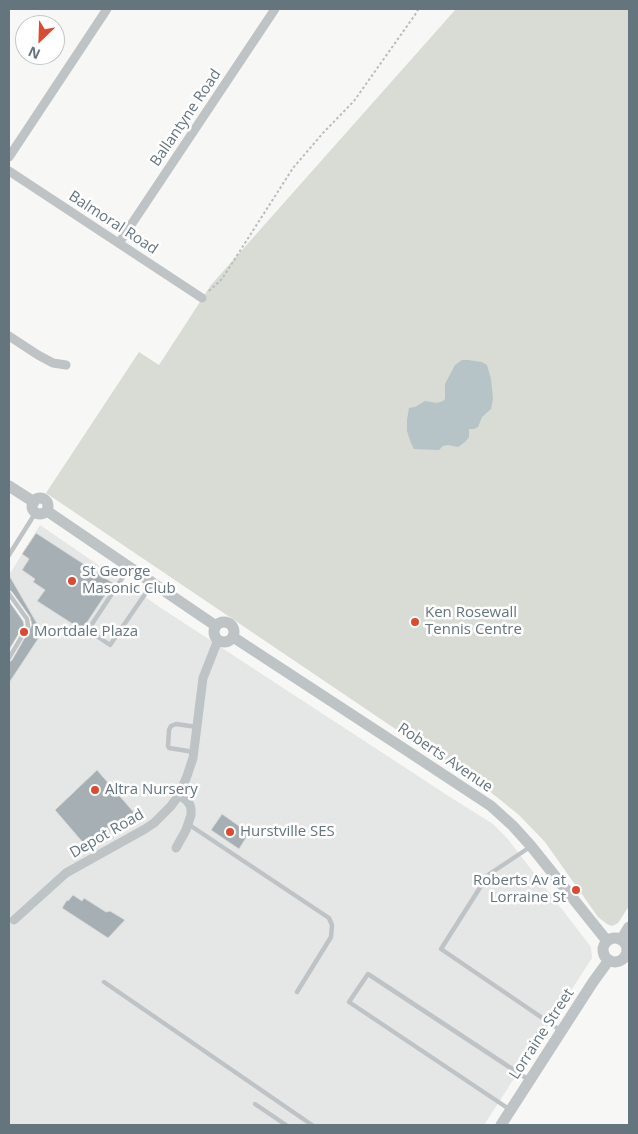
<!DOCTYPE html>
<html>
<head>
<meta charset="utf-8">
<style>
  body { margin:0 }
  #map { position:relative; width:638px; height:1134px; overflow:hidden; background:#f7f7f5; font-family:"Open Sans",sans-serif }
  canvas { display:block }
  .frame { position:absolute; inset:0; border:10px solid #64757e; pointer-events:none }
  .north { position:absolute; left:15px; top:15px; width:50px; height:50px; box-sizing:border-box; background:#fff; border:1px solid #c1c8cb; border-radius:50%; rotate:204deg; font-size:14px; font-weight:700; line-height:20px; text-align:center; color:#64757e }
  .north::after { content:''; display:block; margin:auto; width:18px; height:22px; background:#db4b31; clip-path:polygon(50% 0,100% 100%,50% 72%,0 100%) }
</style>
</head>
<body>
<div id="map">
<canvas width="638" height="1134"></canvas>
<div class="frame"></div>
<div class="north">N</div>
</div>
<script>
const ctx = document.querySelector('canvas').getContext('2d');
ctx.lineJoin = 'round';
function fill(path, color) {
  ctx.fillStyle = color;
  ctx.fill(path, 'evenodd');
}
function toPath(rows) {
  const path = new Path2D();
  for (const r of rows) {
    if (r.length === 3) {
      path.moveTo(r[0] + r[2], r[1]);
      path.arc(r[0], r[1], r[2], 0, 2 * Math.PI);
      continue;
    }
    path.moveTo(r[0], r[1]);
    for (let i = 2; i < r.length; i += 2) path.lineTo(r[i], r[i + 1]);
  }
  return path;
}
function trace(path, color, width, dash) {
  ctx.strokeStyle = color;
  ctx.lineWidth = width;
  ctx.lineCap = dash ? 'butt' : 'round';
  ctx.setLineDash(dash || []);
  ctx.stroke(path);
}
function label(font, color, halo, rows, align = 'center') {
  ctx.font = font + ' "Open Sans",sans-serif';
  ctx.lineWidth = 5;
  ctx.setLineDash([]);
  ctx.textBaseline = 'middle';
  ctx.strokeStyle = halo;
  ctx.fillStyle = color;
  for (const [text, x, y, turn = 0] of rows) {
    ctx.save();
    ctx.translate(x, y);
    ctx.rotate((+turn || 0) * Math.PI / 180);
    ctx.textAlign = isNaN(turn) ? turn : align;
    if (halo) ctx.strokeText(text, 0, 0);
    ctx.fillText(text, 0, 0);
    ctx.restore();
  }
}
fill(toPath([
  [40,525,164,610,450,797,493,824,507,838,591,947,592,958,484,1125,9,1125,9,683,40,636,39,627,9,575]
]), '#e5e7e6');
fill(toPath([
  [456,9,629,9,629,906,618,923,612,926,607,924,598,917,545,842,519,815,488,790,471,780,46,493,139,352,159,365,211,285]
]), '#d8dcd4');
fill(toPath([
  [462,360,468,360,482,362,487,365,491,379,493,399,491,409,482,417,478,427,474,429,469,429,469,437,466,441,461,445,458,447,448,445,443,446,439,450,437,450,414,449,411,443,407,431,407,420,409,408,415,407,425,401,437,403,443,401,445,399,445,384,455,365]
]), '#b6c4c7');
const building = toPath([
  [36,533,113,583,82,630,37,601,45,590,33,582,35,579,22,570,29,559,22,554,36,533],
  [9,575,39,627,40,636,9,683,9,662,12,660,32,625,30,617,12,592,9,590,9,575],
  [9,601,23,621,24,625,9,650,9,601],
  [97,770,137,816,85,845,55,810,97,770],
  [222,814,249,833,239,849,211,830,222,814],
  [73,895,82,901,84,898,106,912,110,911,125,920,108,938,62,908,67,900,68,901,73,895]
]);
fill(building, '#a6afb4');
trace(building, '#d9d9d7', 1);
trace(toPath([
  [209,291,222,279,293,168,323,133,354,101,417,12,418,9]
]), '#b9bcbe', 2, [2.5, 2.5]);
trace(toPath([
  [9,555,36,512],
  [129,568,88,630,110,645,152,584],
  [9,594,27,619,28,626,9,658],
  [194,752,169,748,168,746,169,730,171,726,176,724,197,727],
  [188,824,329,918,332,925,331,937,297,992],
  [530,847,488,875,441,949,560,1030],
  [104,982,312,1125],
  [255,1104,286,1125],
  [509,1109,349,1002,368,974,529,1080]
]), '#bec3c6', 4.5);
trace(toPath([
  [9,157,107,9],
  [9,171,202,298],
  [119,243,275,9],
  [9,336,38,355,53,363,66,365],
  [176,848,186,830,191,815,191,809,190,805,187,801,179,795],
  [14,920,66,873,145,829,154,823,171,806,179,795,187,776,193,758,203,678,218,640]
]), '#bec3c6', 9);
trace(toPath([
  [9,486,34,502],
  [40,506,8],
  [47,511,216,626],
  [224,632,10],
  [233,637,406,750,491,806,513,826,531,846,607,941],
  [615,950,12],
  [621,940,629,927],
  [501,1125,593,982,609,960]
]), '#bec3c6', 11);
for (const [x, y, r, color] of [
  [72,581,5,"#db4b31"],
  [415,622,5,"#db4b31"],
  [24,632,5,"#db4b31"],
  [95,790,5,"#db4b31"],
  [230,832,5,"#db4b31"],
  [576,890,5,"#db4b31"]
]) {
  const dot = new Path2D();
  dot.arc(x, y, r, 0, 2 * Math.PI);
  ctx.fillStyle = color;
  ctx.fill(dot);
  trace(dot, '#fff', 2);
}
label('15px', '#64757e', '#fff', [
  ["Ballantyne Road",186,118,-56],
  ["Balmoral Road",113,223,33],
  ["Roberts Avenue",445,758,34],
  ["Depot Road",107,834,-30],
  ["Lorraine Street",542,1034,-57]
]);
label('15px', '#64757e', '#fff', [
  ["St George",82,572],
  ["Masonic Club",82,589],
  ["Ken Rosewall",425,613],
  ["Tennis Centre",425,630],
  ["Mortdale Plaza",34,632],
  ["Altra Nursery",105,790],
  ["Hurstville SES",240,832],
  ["Roberts Av at",566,881,"right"],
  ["Lorraine St",566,898,"right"]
], 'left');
</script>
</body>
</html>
